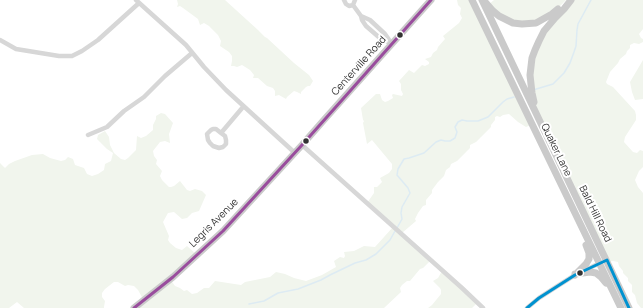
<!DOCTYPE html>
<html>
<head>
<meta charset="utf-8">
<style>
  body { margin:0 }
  canvas { display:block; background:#fff }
</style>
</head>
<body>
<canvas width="643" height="308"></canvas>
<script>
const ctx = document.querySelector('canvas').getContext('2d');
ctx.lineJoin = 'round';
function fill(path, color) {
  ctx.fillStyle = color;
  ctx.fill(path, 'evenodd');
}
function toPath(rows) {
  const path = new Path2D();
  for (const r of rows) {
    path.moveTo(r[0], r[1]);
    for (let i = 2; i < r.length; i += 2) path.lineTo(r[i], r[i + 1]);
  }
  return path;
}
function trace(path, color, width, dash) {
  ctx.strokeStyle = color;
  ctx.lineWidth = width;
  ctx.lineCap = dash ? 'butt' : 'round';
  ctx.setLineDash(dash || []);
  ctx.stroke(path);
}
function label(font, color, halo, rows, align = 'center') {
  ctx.font = font + ' Manrope,sans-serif';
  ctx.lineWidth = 4;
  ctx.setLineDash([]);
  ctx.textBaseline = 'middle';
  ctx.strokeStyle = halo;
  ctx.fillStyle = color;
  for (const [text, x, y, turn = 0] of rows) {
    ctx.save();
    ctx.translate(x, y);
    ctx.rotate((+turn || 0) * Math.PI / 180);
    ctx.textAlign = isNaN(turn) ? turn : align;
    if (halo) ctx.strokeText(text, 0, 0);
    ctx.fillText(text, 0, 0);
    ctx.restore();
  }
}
fill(toPath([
  [177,0,225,0,258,30,265,37,267,38,294,63,309,75,313,81,310,86,308,86,306,87,301,92,301,94,297,92,294,91,287,97,286,99,279,95,275,96,275,91,273,88,267,86,258,78,253,78,254,75,250,70,242,65,237,67,234,66,231,66,232,61,232,56,229,52,220,46,221,41,218,35,209,26,204,23,200,25,198,19,183,8,180,6,177,7,178,4],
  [457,0,471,0,531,125,526,127,518,122,509,114,503,115,500,117,497,116,495,117,495,120,491,125,491,127,476,142,470,145,470,148,457,161,451,164,450,167,446,170,444,176,438,182,432,190,432,193,426,200,426,205,423,206,418,213,415,219,416,221,402,233,430,261,423,268,420,269,410,281,407,281,402,285,400,288,401,292,384,308,134,308,143,299,138,290,134,286,128,285,125,286,118,282,114,282,105,289,102,293,102,297,105,301,104,307,104,308,24,308,17,302,9,308,0,308,0,163,5,168,9,164,15,161,32,155,43,154,50,158,61,161,65,160,68,157,73,159,75,165,84,168,87,174,92,176,98,174,104,170,105,164,111,161,113,153,107,149,97,139,98,135,105,131,109,137,110,145,114,153,121,159,125,160,128,158,136,150,137,136,141,138,146,136,153,130,153,125,156,119,156,116,161,113,165,114,173,123,169,134,170,143,165,141,160,142,153,151,154,156,157,160,156,164,162,171,160,176,162,180,169,187,171,187,174,186,180,181,187,190,190,191,195,189,202,191,206,195,199,211,192,213,187,218,182,219,174,212,168,213,163,222,169,236,168,240,170,243,176,248,182,250,187,246,196,254,170,279,175,286,180,288,184,291,187,290,192,294,197,293,204,288,209,288,215,281,241,285,245,282,270,277,276,272,285,274,294,278,306,281,322,275,336,267,334,261,340,257,344,258,345,256,344,252,354,251,364,246,375,247,393,227,367,203,374,193,374,187,377,187,382,182,380,178,389,173,392,169,392,164,372,140,367,144,363,123,364,121,363,120,361,108,376,94,380,94,382,100,385,102,388,101,393,98,392,95,393,94,402,96,403,94,401,90,401,84,399,81,409,70,414,73,422,65,425,66,429,64,429,62,425,59,431,57,433,53,437,50,438,47,445,39,443,36,459,23,462,18,460,14,461,8,458,5],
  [494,0,566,0,552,14,536,22,513,23,488,5],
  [571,0,643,0,643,29,639,34,641,38,643,39,643,42,639,44,634,43,630,45,630,48,627,51,626,54,620,59,618,63,610,72,606,82,607,84,613,87,635,111,636,115,636,120,625,137,624,142,633,152,637,153,640,150,643,151,643,167,639,171,635,180,638,187,643,193,643,308,641,308,637,303,635,295,632,292,632,285,628,281,628,278,623,273,623,271,619,266,618,262,613,261,606,262,541,124,531,88,537,44],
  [643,60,643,99,635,100,632,92,630,82],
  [442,271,477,303,472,308,428,308,432,305,441,294,441,290,440,288,433,281,438,278]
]), '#f1f5ed');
trace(toPath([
  [533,90,553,84,564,73,570,63,574,52,576,46,577,30,578,24,591,0],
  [397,228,402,219,401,213,402,207,410,193,408,188,397,175,398,169,404,159,409,158,424,153,436,142,441,140,445,141,450,141,455,138,457,132,455,127,458,122,462,120,467,121,478,121,488,117,503,102,507,99,514,97],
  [249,304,264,301,278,293,298,289,321,280,330,275,355,263,366,260,376,254,390,240,395,231]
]), '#ddebf3', 1.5);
trace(toPath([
  [136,0,186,45,204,67,226,90,295,153],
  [344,0,346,4,349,6,353,5,355,0],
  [353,5,361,16,362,20,366,26,381,39,392,44],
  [361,16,370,20,385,34,392,44],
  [0,40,16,49,59,56,72,56,82,51,98,40,139,3],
  [221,133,225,136,226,140,226,144,223,147,219,148,213,146,210,143,208,140,207,134,211,130,213,129,216,129,221,133,243,107],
  [88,135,107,127,124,111,144,97,165,76,192,53],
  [302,145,462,288,483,308],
  [527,308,539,298,556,287,575,275,600,263]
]), '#d7d7d7', 4.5);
trace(toPath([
  [472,0,621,308],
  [482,0,629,308],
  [486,3,493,11,499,16,513,23,522,24,536,23,552,14,558,9],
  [534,102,532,93,530,75,532,58,535,50,539,41,544,31,555,18,564,9,571,0],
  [575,274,590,272,596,273,601,277,606,283],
  [575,275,586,264,589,259,589,253,586,245],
  [134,308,173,277,223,231,302,145,323,121,431,0]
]), '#cacaca', 7);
trace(toPath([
  [134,308,173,277,223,231,302,145,431,0]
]), '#994d9d', 3);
trace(toPath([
  [527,308,539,298,575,275,607,260,629,308]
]), '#0092d0', 3);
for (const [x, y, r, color] of [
  [400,35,3.5,"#333"],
  [306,141,3.5,"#333"],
  [580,273,3.5,"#333"]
]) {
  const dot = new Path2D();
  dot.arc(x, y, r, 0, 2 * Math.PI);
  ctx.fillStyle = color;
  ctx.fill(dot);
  trace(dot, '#fff', 1.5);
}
label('10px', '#333', '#fff', [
  ["Centerville Road",359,66,-48],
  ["Quaker Lane",556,150,64],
  ["Bald Hill Road",595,214,64],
  ["Legris Avenue",214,223,-45]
]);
</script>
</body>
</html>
